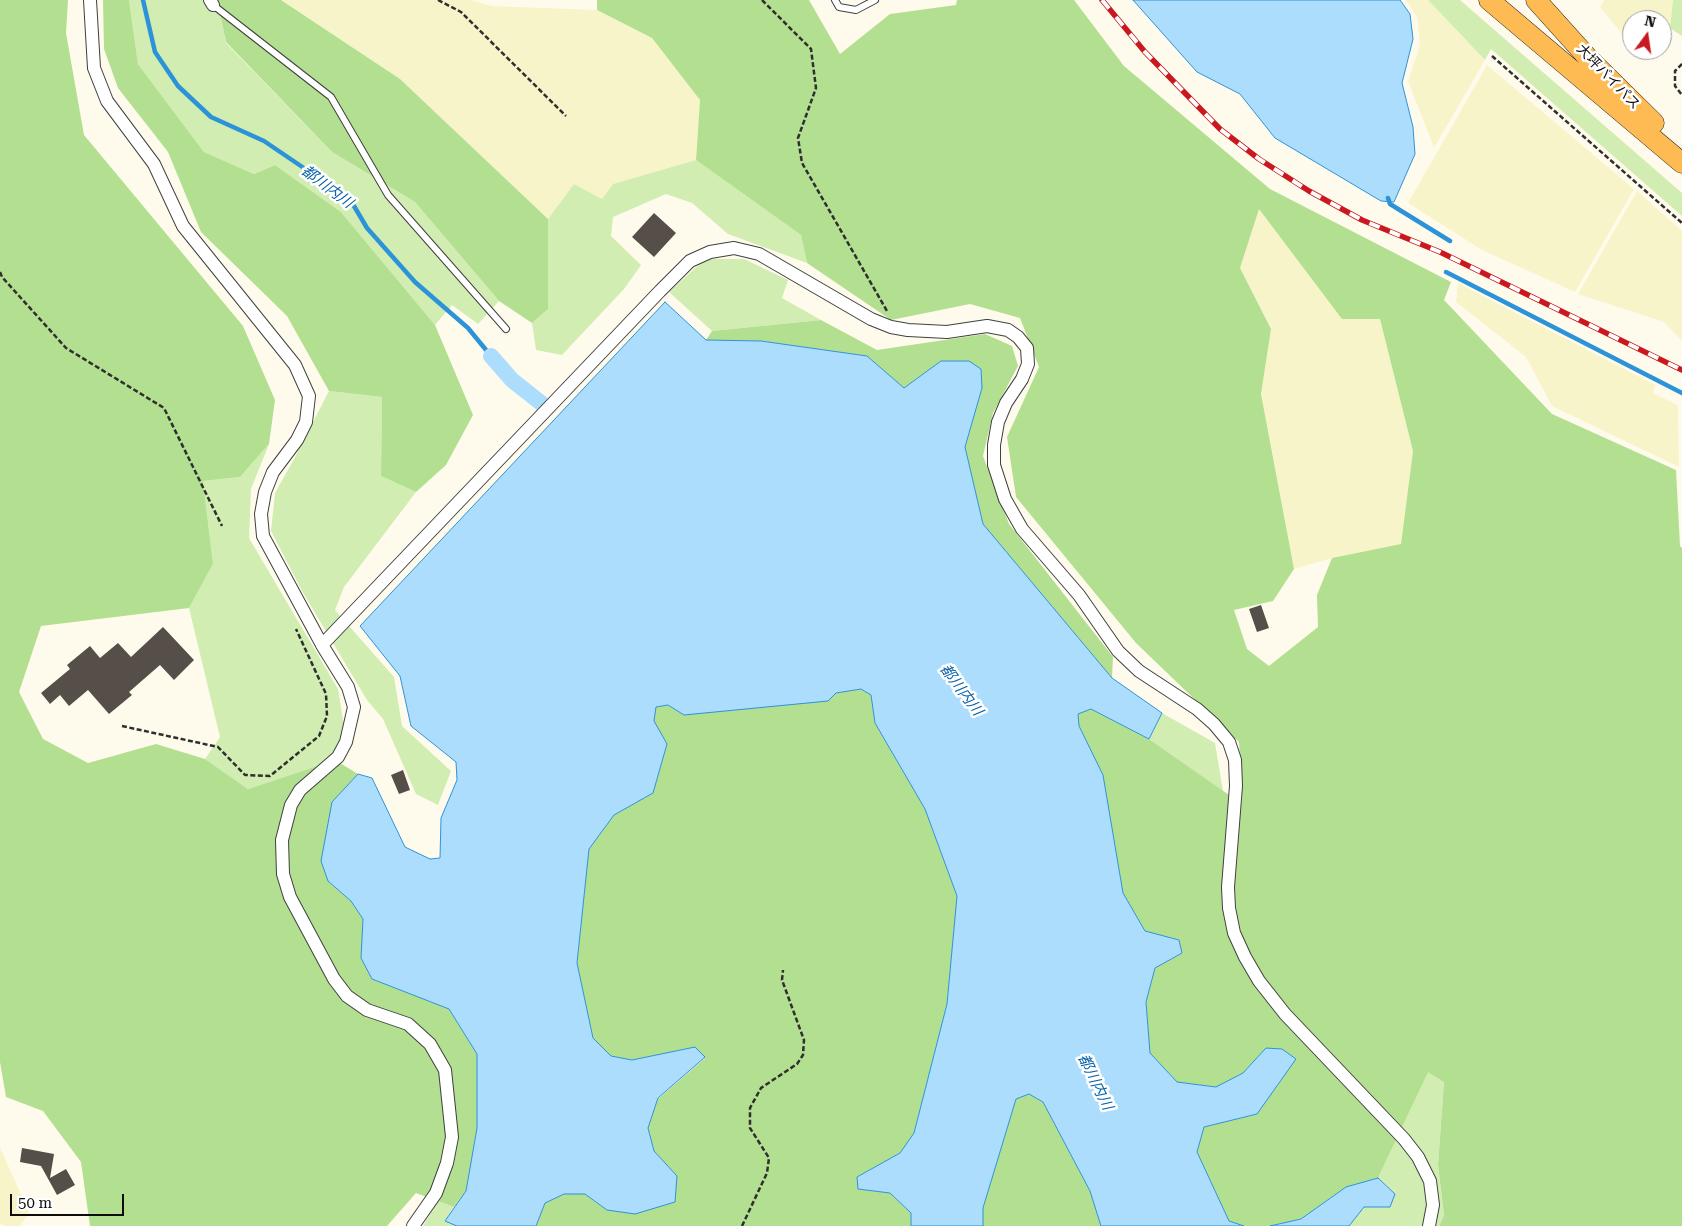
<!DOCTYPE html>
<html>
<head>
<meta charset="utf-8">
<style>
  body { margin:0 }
  #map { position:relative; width:1682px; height:1226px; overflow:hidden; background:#fffbec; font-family:"Roboto Serif",serif }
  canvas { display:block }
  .north { position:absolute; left:1622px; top:10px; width:50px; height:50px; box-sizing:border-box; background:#fff; border:1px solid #9e9e9e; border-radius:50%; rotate:14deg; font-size:14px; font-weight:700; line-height:20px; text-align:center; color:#0d0d0d }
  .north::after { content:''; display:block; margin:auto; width:18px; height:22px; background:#c91820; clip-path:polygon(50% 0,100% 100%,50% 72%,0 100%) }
  .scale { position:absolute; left:10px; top:1194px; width:114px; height:22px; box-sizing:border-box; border:2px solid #0d0d0d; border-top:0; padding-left:6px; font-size:15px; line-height:18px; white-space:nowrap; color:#0d0d0d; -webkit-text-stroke:4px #fff; paint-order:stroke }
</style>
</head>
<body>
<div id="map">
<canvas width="1682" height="1226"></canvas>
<div class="north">N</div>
<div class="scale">50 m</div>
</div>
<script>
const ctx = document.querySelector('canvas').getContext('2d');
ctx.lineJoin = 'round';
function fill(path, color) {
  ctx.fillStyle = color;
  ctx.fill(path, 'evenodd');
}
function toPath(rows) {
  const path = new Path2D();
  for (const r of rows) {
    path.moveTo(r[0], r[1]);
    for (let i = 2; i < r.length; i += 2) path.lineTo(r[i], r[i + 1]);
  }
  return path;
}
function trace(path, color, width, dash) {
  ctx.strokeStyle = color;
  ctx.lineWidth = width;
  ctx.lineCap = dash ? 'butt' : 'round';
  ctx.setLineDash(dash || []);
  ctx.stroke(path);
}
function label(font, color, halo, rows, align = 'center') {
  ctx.font = font + ' "Roboto Serif","Noto Sans JP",serif';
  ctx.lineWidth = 5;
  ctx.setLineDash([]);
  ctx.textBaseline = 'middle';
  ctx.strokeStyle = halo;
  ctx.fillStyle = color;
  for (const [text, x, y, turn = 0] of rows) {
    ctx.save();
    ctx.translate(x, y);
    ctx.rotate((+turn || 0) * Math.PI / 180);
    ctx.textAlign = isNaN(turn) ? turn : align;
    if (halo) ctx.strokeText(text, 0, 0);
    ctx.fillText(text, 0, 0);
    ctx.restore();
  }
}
fill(toPath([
  [281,0,471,0,492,6,597,10,652,38,700,100,696,160,613,184,602,200,574,184,548,219,400,79],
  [1406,0,1428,0,1485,60,1434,148,1408,81,1420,45,1417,17],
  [1604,0,1673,0,1670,28,1662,40,1662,20,1632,20,1632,46,1600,7],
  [1487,65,1634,189,1575,292,1482,250,1408,203],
  [1637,191,1682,231,1682,341,1664,322,1578,294],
  [1259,209,1342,318,1380,319,1413,451,1401,544,1332,558,1294,569,1261,394,1271,329,1240,268],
  [1458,283,1655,385,1653,393,1678,405,1679,467,1552,406,1526,357,1456,302],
  [0,1147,29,1213,20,1226,5,1226,0,1223]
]), '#f8f4ca');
fill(toPath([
  [129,0,217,0,226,43,332,152,415,202,499,301,478,324,452,305,435,325,341,212,275,165,254,174,204,152,138,64],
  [1428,0,1460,0,1682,193,1682,216,1491,49,1485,60],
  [1673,0,1682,0,1682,36,1670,28],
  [696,160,801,235,807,263,728,234,692,203,666,194,613,217,611,236,641,265,624,289,562,355,536,350,532,323,548,309,548,219,574,184,602,199,613,184],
  [705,259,744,259,788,280,782,298,821,320,712,331,669,292],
  [329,391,382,397,381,476,416,492,344,587,335,610,394,677,402,726,451,771,438,805,416,794,383,719,367,700,302,591,271,531,275,493,294,459],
  [269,444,251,489,249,538,338,689,344,726,335,760,248,789,205,759,220,737,189,608,213,564,203,481,240,477],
  [1162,713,1215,743,1223,791,1149,739],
  [1428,1071,1444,1081,1438,1165,1444,1217,1439,1226,1349,1226,1364,1207,1395,1194,1378,1178],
  [438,1201,454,1207,445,1221,457,1226,423,1226]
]), '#d1edb2');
fill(toPath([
  [0,0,68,0,66,33,84,135,243,326,275,400,269,444,240,477,203,481,213,564,189,608,41,626,19,692,43,739,88,763,156,744,205,759,248,789,335,760,358,774,332,802,328,881,351,901,363,919,361,958,372,979,449,1009,477,1054,477,1128,466,1191,454,1207,416,1193,387,1226,90,1226,81,1162,43,1111,6,1097,0,1062],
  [103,0,129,0,138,64,204,152,254,174,275,165,341,212,435,325,473,415,446,465,416,492,381,476,382,397,329,391,287,316,201,232,168,152,118,88,104,49],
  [217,0,281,0,400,79,548,219,548,309,532,323,499,301,415,202,332,152,226,42],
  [597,0,809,0,840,54,890,14,956,5,957,0,1074,0,1124,66,1270,189,1451,282,1444,300,1552,414,1676,470,1680,546,1682,548,1682,1226,1439,1226,1444,1216,1438,1165,1444,1082,1428,1072,1378,1178,1346,1187,1301,1219,1270,1226,1244,1226,1229,1221,1197,1152,1204,1127,1257,1114,1266,1048,1243,1073,1217,1087,1177,1082,1150,1053,1146,1002,1155,968,1182,953,1179,940,1145,931,1123,893,1103,775,1079,726,1078,714,1091,709,1149,739,1242,804,1239,742,1136,643,1016,497,1007,437,1039,367,1020,318,970,304,891,320,807,263,801,235,696,160,700,100,652,38,597,10],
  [1259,209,1342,319,1380,319,1413,451,1401,544,1332,558,1317,595,1318,627,1269,666,1247,649,1234,610,1273,601,1294,569,1261,394,1271,329,1240,268],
  [821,320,877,350,985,334,1012,346,1018,366,993,413,983,456,1009,524,1113,657,1112,678,983,524,965,447,982,388,941,361,904,388,867,356,761,341,706,340,712,331],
  [861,689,871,695,875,723,925,809,957,896,947,1004,914,1133,900,1153,857,1177,858,1189,890,1193,911,1213,911,1226,536,1226,545,1203,564,1194,585,1194,607,1210,677,1176,654,1151,648,1128,658,1099,705,1058,695,1047,632,1060,611,1056,593,1038,577,963,589,849,614,815,653,793,667,744,653,721,656,707,668,705,684,715],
  [1029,1094,1043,1102,1090,1191,1101,1226,983,1226,983,1208,1016,1099]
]), '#b3df90');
const water = toPath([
  [1133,0,1400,0,1410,14,1413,39,1402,83,1413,127,1415,154,1394,202,1381,201,1275,138,1240,94,1197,72,1133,0],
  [665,302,706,340,761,341,867,356,904,388,941,361,969,361,981,369,982,388,965,447,983,524,1112,678,1162,713,1149,739,1091,709,1078,714,1079,726,1103,775,1123,893,1145,931,1179,940,1182,953,1155,968,1146,1002,1150,1053,1177,1082,1216,1087,1243,1073,1266,1048,1282,1049,1296,1059,1257,1114,1204,1127,1197,1152,1229,1221,1244,1226,1101,1226,1090,1191,1043,1102,1029,1094,1016,1099,983,1208,983,1226,911,1226,911,1213,890,1193,858,1189,857,1177,900,1153,914,1133,947,1004,957,896,925,809,875,723,871,695,861,689,836,693,828,701,684,715,668,705,656,707,654,721,667,744,653,793,614,815,589,849,577,963,593,1038,611,1056,632,1060,695,1047,705,1057,658,1098,648,1128,654,1151,677,1176,675,1202,635,1214,607,1210,585,1194,564,1194,545,1203,536,1226,457,1226,445,1221,466,1191,477,1128,477,1054,449,1009,372,979,361,958,363,919,351,901,328,881,321,861,332,802,358,774,372,778,405,847,430,859,440,858,441,818,457,780,456,762,411,726,400,676,360,626,665,302],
  [1378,1178,1395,1194,1390,1207,1364,1207,1349,1226,1270,1226,1301,1219,1346,1187,1378,1178]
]);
fill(water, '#acddfc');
trace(water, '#2c93d9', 1);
trace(toPath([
  [143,0,155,52,178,86,211,117,264,141,323,181,354,206,367,228,415,282,468,328,491,356],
  [1388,198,1390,204,1450,241],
  [1446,272,1682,393]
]), '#2c93d9', 4.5);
trace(toPath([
  [491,356,512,380,541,403]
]), '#acddfc', 16);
fill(toPath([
  [654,213,676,233,654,257,632,237],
  [1261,605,1269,628,1257,632,1249,609],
  [163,627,194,660,174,680,160,665,129,692,132,695,109,714,88,690,69,706,60,695,50,704,41,693,70,669,67,665,90,646,100,658,118,643,131,657],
  [403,770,410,790,399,794,391,775],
  [22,1148,54,1154,50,1178,66,1169,75,1185,57,1195,41,1166,20,1162]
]), '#564e48');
const service = toPath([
  [835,0,839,7,856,10,875,0],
  [213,5,331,97,388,195,506,329]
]);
const minor = toPath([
  [90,0,94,68,107,101,154,164,183,226,295,365,309,396,306,422,297,440,273,472,265,492,261,514,263,536,322,645,348,687,354,707,346,742,338,757,300,790,291,805,282,840,283,874,290,897,334,979,347,996,367,1010,408,1024,430,1044,445,1070,452,1137,447,1163,436,1193,413,1226],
  [210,0,213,5],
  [322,645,660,291,690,261,710,252,734,248,759,254,871,319,891,327,908,330,947,332,987,326,1008,330,1018,337,1027,348,1028,364,1022,379,1006,403,998,422,994,445,994,465,1005,499,1022,529,1079,595,1118,651,1139,671,1197,709,1214,724,1229,742,1235,760,1236,786,1228,887,1229,908,1234,933,1245,957,1259,981,1285,1014,1404,1139,1418,1157,1430,1181,1433,1205,1429,1226]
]);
const trunk = toPath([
  [1489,0,1682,163],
  [1536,0,1589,59,1654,123]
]);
trace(service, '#404040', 8);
trace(minor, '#404040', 14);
trace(trunk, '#1e1e1e', 21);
trace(toPath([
  [438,0,461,12,566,116],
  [762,0,811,49,816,88,798,138,802,163,887,311],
  [1492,56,1682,223],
  [1682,64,1675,71,1675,86,1682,95],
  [0,272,2,277,66,348,164,408,222,526],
  [122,726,218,747,245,775,270,776,319,736,327,716,326,694,296,629],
  [742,1226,767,1173,769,1158,750,1128,750,1108,761,1088,797,1064,803,1055,804,1040,782,980,783,970]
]), '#2f2f2f', 2.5, [5, 2.5]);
trace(service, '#fff', 6);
trace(minor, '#fff', 12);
trace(trunk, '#ffbb53', 20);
const rail = toPath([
  [1102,0,1145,52,1220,129,1259,159,1309,191,1362,220,1440,252,1682,370]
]);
trace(rail, '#c91820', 5.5);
trace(rail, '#fff', 4, [11]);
label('14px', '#0d0d0d', '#fff', [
  ["大坪バイパス",1608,77,46]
]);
label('italic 15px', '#0b63a9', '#fff', [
  ["都川内川",327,187,37],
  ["都川内川",961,690,53],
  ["都川内川",1095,1082,64]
]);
</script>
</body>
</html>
